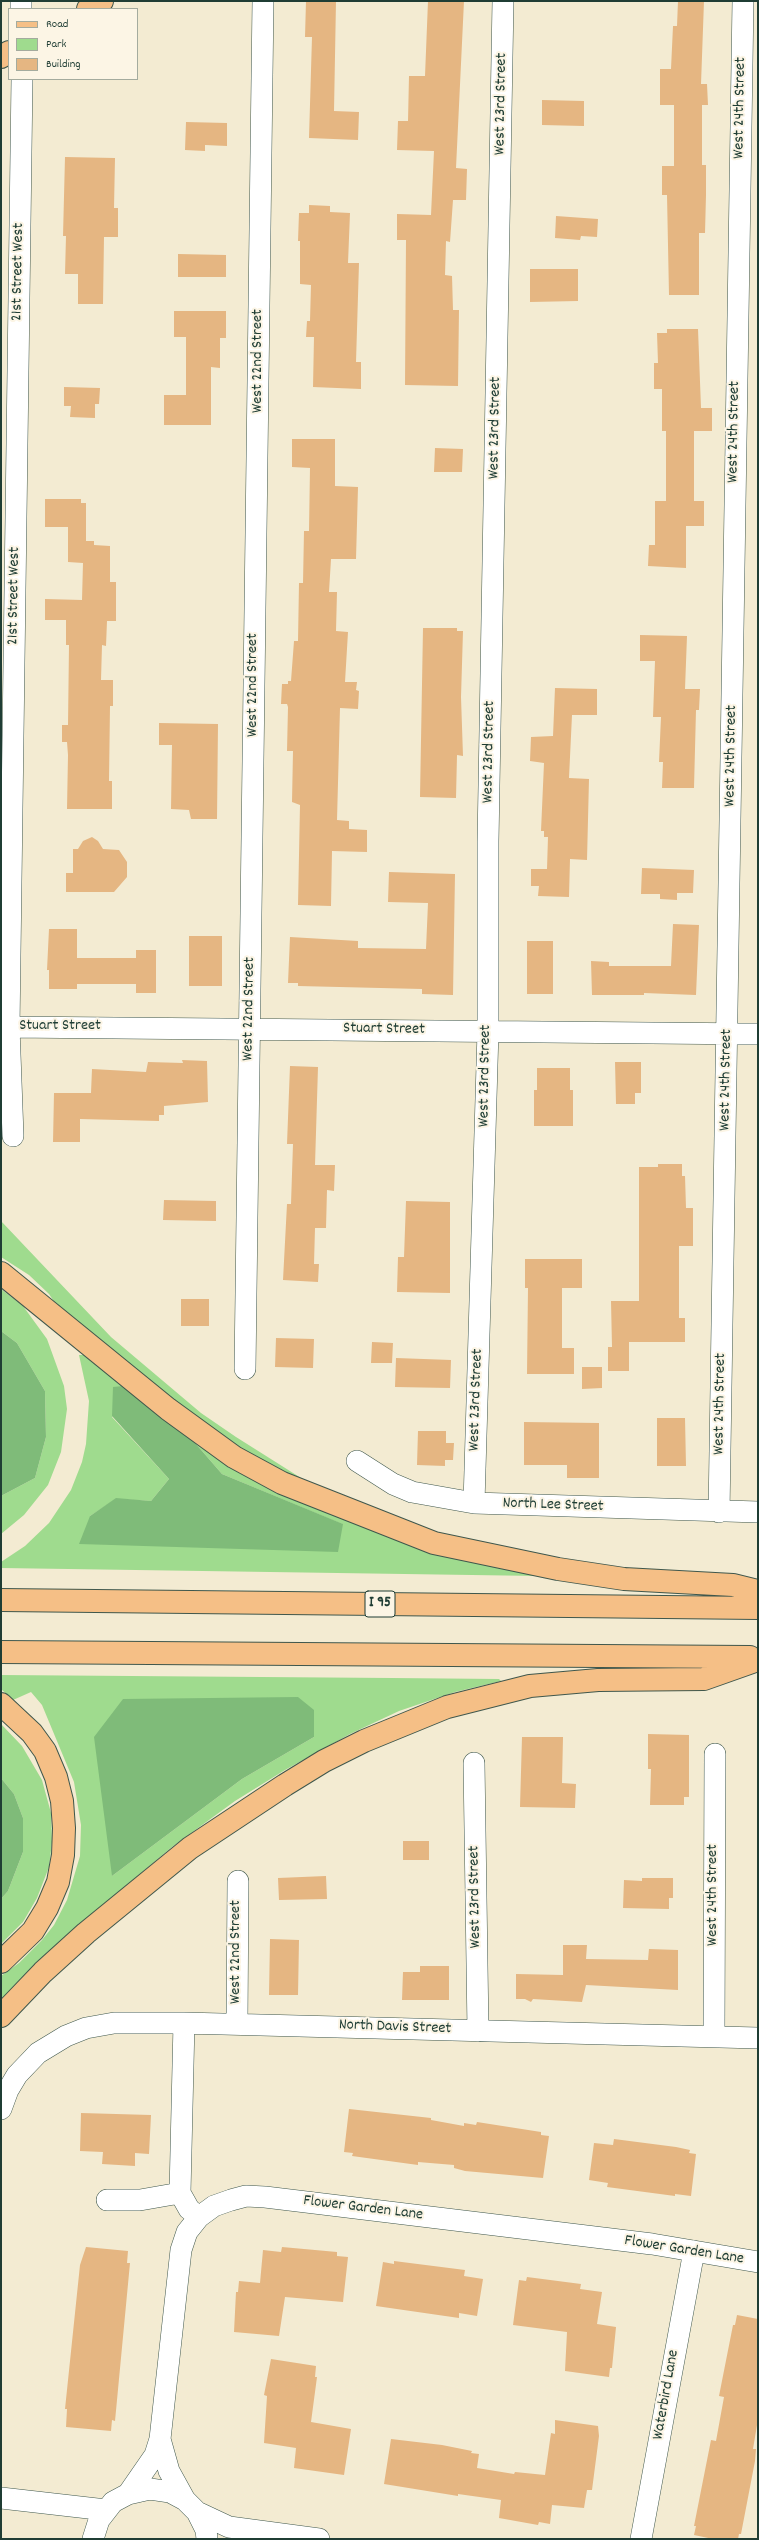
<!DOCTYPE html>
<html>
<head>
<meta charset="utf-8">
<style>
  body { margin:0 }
  #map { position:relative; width:759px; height:2540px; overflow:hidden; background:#f3ebd2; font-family:Dekko,sans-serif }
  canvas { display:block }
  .frame { position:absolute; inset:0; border:2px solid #1f3d34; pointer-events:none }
  .legend { position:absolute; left:8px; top:8px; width:130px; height:72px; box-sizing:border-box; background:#fcf5e5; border:1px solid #a4ab9e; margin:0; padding:5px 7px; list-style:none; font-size:12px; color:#1f3d34 }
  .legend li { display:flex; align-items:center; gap:8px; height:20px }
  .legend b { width:20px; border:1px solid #a4ab9e }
</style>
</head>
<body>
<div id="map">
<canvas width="759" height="2540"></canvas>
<div class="frame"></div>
<ul class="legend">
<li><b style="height:5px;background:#f5bf86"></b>Road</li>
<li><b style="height:11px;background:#9fdb8e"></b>Park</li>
<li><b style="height:11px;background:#e5b682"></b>Building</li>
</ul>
</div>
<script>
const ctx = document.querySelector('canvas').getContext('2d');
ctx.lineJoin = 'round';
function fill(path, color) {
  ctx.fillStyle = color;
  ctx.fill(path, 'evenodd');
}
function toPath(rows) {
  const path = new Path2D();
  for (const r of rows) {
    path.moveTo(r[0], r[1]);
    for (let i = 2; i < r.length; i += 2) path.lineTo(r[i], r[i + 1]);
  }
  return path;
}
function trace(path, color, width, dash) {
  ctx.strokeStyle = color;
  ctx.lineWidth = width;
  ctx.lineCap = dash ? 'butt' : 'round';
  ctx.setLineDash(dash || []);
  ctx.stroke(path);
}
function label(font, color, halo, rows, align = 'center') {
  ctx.font = font + ' Dekko,sans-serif';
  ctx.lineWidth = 4;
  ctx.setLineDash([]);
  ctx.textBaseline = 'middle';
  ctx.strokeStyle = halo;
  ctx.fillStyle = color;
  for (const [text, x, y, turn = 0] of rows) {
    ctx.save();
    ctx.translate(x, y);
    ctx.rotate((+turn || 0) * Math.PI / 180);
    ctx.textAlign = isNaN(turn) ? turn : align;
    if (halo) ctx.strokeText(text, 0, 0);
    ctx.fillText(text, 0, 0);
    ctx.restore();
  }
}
fill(toPath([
  [1,1221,111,1337,201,1413,236,1437,301,1478,342,1500,539,1576,1,1568,1,1562,25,1546,49,1523,71,1490,82,1462,86,1444,89,1401,79,1355,84,1355,71,1327,49,1294,29,1275,1,1257],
  [144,1384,222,1474,342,1524,90,1516,116,1499,151,1501,169,1479,112,1417],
  [1,1289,23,1306,47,1339,64,1386,67,1409,61,1452,48,1485,24,1515,1,1534,1,1496,35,1478,46,1437,45,1391,17,1343,1,1331],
  [1,1675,392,1678,499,1679,501,1681,455,1692,399,1711,350,1734,285,1770,235,1801,172,1847,116,1894,1,2003,1,1976,19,1963,42,1940,54,1925,67,1900,80,1856,81,1825,74,1782,42,1705,31,1692,13,1700,1,1689],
  [123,1699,314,1737,242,1779,112,1876],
  [1,1724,22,1746,42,1780,51,1813,52,1842,49,1867,37,1898,23,1922,1,1944,1,1899,8,1891,23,1852,23,1818,14,1794,1,1778]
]), '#9fdb8e');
fill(toPath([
  [1,1331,17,1343,45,1391,46,1437,35,1478,1,1496],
  [144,1384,222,1474,343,1524,338,1552,79,1544,90,1516,116,1498,151,1501,169,1479,112,1416,113,1387],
  [298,1697,314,1710,314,1737,242,1779,112,1876,94,1737,123,1699],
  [1,1778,14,1794,23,1818,23,1852,8,1891,1,1899]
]), '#7fbb79');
fill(toPath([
  [306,1,336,1,334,111,359,112,358,140,309,138,312,37,305,37],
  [428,1,464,1,456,168,467,169,466,200,453,200,450,242,446,241,445,275,452,276,453,310,459,310,458,386,405,385,406,240,397,240,397,214,431,215,434,151,397,150,398,121,408,121,409,76,425,76],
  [678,1,704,1,701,84,707,84,708,105,702,105,702,165,706,165,706,195,705,233,699,233,699,295,669,295,667,195,662,195,662,166,674,166,674,105,660,105,660,69,671,69,673,26,677,26],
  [542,100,584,101,584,126,542,125],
  [186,122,227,123,227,146,205,145,205,151,185,150],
  [65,157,115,158,114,208,118,208,118,237,104,237,103,304,78,304,78,274,65,274,66,236,63,236],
  [309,205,330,206,330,212,350,213,348,263,359,263,356,362,361,362,361,389,313,387,314,337,306,337,307,321,310,321,311,285,300,284,300,241,298,241,299,213,309,213],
  [556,216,598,219,597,237,581,236,580,240,555,238],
  [178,254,226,255,226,277,178,277],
  [530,269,578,269,578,301,530,302],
  [174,311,226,311,226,338,220,338,220,368,211,367,211,425,164,425,164,395,186,395,186,337,174,337],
  [667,329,698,329,701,408,712,408,712,431,694,431,694,501,704,501,704,526,686,526,686,568,648,566,649,545,655,545,655,501,666,501,666,431,662,431,662,389,654,389,654,363,658,363,657,333,667,333],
  [64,387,100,388,99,404,95,404,95,418,70,417,71,406,64,406],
  [292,439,335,439,335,486,358,487,356,559,331,559,329,592,337,592,336,631,348,632,345,682,357,682,356,690,359,691,358,709,340,708,337,820,349,821,349,829,367,830,367,852,332,851,331,906,298,905,300,805,292,802,293,751,287,751,288,707,287,704,281,704,282,684,288,684,288,681,291,681,294,641,298,641,299,583,303,583,304,531,309,531,310,468,292,467],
  [435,448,463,449,462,472,434,472],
  [45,499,81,499,81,503,86,503,86,541,94,541,94,545,110,546,110,582,116,582,116,621,107,621,106,646,102,645,101,680,113,680,113,706,110,706,109,781,112,781,112,809,67,809,68,755,67,742,62,742,62,725,68,725,69,645,66,645,66,620,45,620,45,599,82,600,83,563,68,562,68,527,45,527],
  [423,628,457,628,457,631,463,631,461,697,463,756,457,755,456,798,420,797],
  [640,635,687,636,685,689,700,689,699,710,696,710,694,788,662,788,663,762,659,762,661,717,653,717,655,661,640,661],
  [555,688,597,689,597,715,572,715,569,778,589,779,587,860,570,859,569,897,538,896,539,886,531,886,531,869,547,869,548,837,544,837,544,831,541,831,544,763,530,761,531,737,553,736],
  [159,723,218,724,217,819,191,819,189,810,171,809,172,745,159,745],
  [92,837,98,841,103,849,119,850,127,862,127,877,114,892,66,892,66,873,73,873,73,849,78,849,83,841],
  [642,868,694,870,693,893,677,893,677,900,660,899,660,894,641,894],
  [389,872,455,874,453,995,422,994,422,989,298,986,298,983,288,983,290,937,358,941,358,948,426,949,428,903,388,902],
  [673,924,699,925,696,995,644,993,644,995,592,995,591,961,609,962,609,966,671,966],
  [49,929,77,929,77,958,136,958,136,950,156,950,156,993,136,993,136,984,77,984,77,989,49,989,49,970,47,970],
  [189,936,222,936,222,986,189,986],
  [527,941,553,941,553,994,527,994],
  [182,1060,207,1061,208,1102,164,1106,164,1115,159,1115,159,1121,80,1119,80,1142,53,1142,54,1093,91,1093,92,1069,146,1072,148,1062,183,1063],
  [615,1062,641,1062,641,1093,635,1093,635,1104,616,1104],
  [290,1066,318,1067,315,1165,335,1165,334,1191,327,1190,326,1228,315,1228,314,1264,319,1264,318,1282,283,1280,287,1204,291,1204,293,1144,287,1144],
  [537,1068,570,1068,570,1090,573,1090,573,1126,534,1126,534,1090,537,1090],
  [658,1164,682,1164,682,1176,685,1176,686,1208,693,1208,693,1246,679,1246,679,1318,685,1318,685,1342,629,1342,629,1371,608,1371,608,1347,612,1347,611,1301,639,1301,639,1167,658,1167],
  [164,1200,216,1201,216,1221,163,1220],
  [406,1201,450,1202,450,1293,397,1292,398,1257,404,1257],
  [525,1259,582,1259,582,1288,562,1288,562,1348,574,1348,574,1374,527,1374,528,1288,525,1288],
  [181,1299,209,1299,209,1326,181,1326],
  [276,1338,314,1339,313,1368,275,1367],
  [372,1342,393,1343,392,1363,371,1363],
  [396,1358,451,1360,450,1388,395,1387],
  [582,1367,602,1367,602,1388,582,1389],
  [657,1418,685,1418,686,1466,657,1466],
  [524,1422,599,1423,599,1478,567,1478,567,1465,524,1465],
  [418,1431,446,1431,446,1443,454,1443,453,1460,445,1460,445,1466,417,1465],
  [648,1734,689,1735,689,1797,684,1797,684,1805,650,1805,651,1769,648,1769],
  [522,1737,563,1737,562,1783,576,1784,575,1808,520,1807],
  [403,1841,429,1841,429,1860,403,1860],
  [326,1876,327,1899,279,1900,278,1878],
  [642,1878,673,1878,673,1898,669,1898,669,1909,623,1908,624,1880,642,1881],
  [270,1939,299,1940,298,1995,269,1995],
  [563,1945,587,1945,586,1959,648,1960,649,1949,678,1950,678,1990,586,1985,582,2002,533,1999,531,2002,525,1999,516,1999,516,1974,563,1975],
  [420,1966,449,1966,449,2000,402,2000,403,1972,420,1972],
  [349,2109,431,2118,431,2120,464,2126,464,2123,476,2125,477,2122,541,2132,541,2135,549,2136,543,2178,465,2171,454,2168,454,2165,418,2162,418,2165,352,2156,353,2153,344,2152],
  [81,2113,151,2115,149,2154,135,2153,135,2166,102,2164,103,2152,80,2151],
  [614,2139,676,2147,690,2150,689,2153,696,2154,691,2196,675,2194,675,2196,607,2187,608,2183,589,2180,594,2143,613,2145],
  [86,2247,128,2251,127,2263,130,2263,115,2421,112,2420,111,2431,66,2427,67,2409,65,2409,80,2265],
  [282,2247,337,2252,337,2256,348,2257,343,2302,285,2297,279,2336,234,2332,236,2292,238,2292,239,2281,260,2283,263,2250,281,2252],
  [394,2261,465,2270,464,2276,483,2279,477,2316,459,2313,459,2318,376,2306,383,2262,394,2264],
  [527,2277,581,2284,580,2289,602,2292,597,2324,616,2327,612,2368,610,2368,609,2377,565,2371,567,2332,513,2325,519,2280,526,2281],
  [737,2315,758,2319,758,2419,753,2449,756,2449,755,2461,741,2534,739,2534,738,2539,713,2539,694,2535,696,2526,694,2526,711,2440,716,2441,724,2397,719,2396,733,2325,735,2325],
  [271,2359,316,2366,315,2377,317,2377,311,2422,351,2429,344,2475,294,2468,296,2448,264,2443,267,2396,264,2395],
  [555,2420,598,2426,599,2436,592,2490,587,2490,584,2508,552,2505,550,2524,539,2522,538,2525,499,2518,501,2500,458,2494,458,2496,384,2484,391,2439,442,2445,472,2451,471,2453,479,2454,477,2468,514,2474,515,2472,545,2475,551,2433,555,2434]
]), '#e5b682');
const minor = toPath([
  [21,9,21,1],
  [9,1027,758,1034],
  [13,1136,9,1027,22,79],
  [245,1369,263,1],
  [357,1461,393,1484,412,1492,474,1503,758,1512],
  [474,1503,488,1031,488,841,503,1],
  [719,1512,743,1],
  [474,1763,478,2031],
  [184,2023,180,2193,189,2209,199,2217],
  [237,2024,238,1881],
  [714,2037,715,1754],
  [1,2109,8,2090,17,2075,38,2053,66,2036,86,2028,114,2023,184,2023,758,2038],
  [107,2200,140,2200,180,2193],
  [160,2439,169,2471,185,2500],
  [128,2494,155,2455,160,2439,181,2250,187,2232,199,2217,214,2206,231,2200,246,2196,265,2197,652,2244,758,2262],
  [1,2498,106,2510],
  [197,2512,229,2527,319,2539],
  [93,2539,99,2520,113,2502,128,2494,150,2489,170,2492,185,2500,197,2512,206,2530,207,2539],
  [641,2539,694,2251]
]);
const major = toPath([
  [88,9,102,1],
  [1,57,9,52]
]);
const highway = toPath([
  [1,1273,168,1409,234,1457,282,1483,434,1543,558,1569,624,1579,733,1585,758,1591],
  [1,1600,758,1608],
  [1,1652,750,1657],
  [1,1704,32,1733,45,1751,56,1777,62,1801,64,1828,63,1855,58,1882,47,1908,33,1931,1,1962],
  [1,2016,43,1972,86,1933,190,1848,285,1785,324,1761,364,1741,447,1707,530,1686,598,1680,704,1679,758,1660]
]);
trace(minor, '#3f574c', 22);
trace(major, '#3f574c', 24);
trace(highway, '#3f574c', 24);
trace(minor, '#fff', 21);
trace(major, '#f5bf86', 22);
trace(highway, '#f5bf86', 22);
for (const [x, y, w] of [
  [380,1604,30]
]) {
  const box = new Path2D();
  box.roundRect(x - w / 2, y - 13, w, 26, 3);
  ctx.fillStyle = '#fcf5e5';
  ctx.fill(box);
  trace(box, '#1f3d34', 1);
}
label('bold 15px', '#1f3d34', null, [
  ["I 95",380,1604]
]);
label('16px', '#1f3d34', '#fcf5e5', [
  ["West 23rd Street",502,104,-89],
  ["West 24th Street",741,108,-89],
  ["21st Street West",19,272,-89],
  ["West 22nd Street",259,361,-90],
  ["West 23rd Street",496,428,-89],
  ["West 24th Street",735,432,-89],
  ["21st Street West",15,596,-89],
  ["West 22nd Street",254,685,-90],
  ["West 23rd Street",490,752,-89],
  ["West 24th Street",732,756,-89],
  ["West 22nd Street",250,1009,-89],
  ["Stuart Street",60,1027],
  ["Stuart Street",384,1030,1],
  ["West 23rd Street",486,1076,-89],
  ["West 24th Street",727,1080,-89],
  ["West 23rd Street",477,1400,-88],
  ["West 24th Street",721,1404,-89],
  ["North Lee Street",553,1506,2],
  ["West 24th Street",714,1895,-90],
  ["West 23rd Street",476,1897,-91],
  ["West 22nd Street",237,1952,-90],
  ["North Davis Street",395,2028,2],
  ["Flower Garden Lane",363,2209,7],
  ["Flower Garden Lane",684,2251,9],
  ["Waterbird Lane",667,2395,-80]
]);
</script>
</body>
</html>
